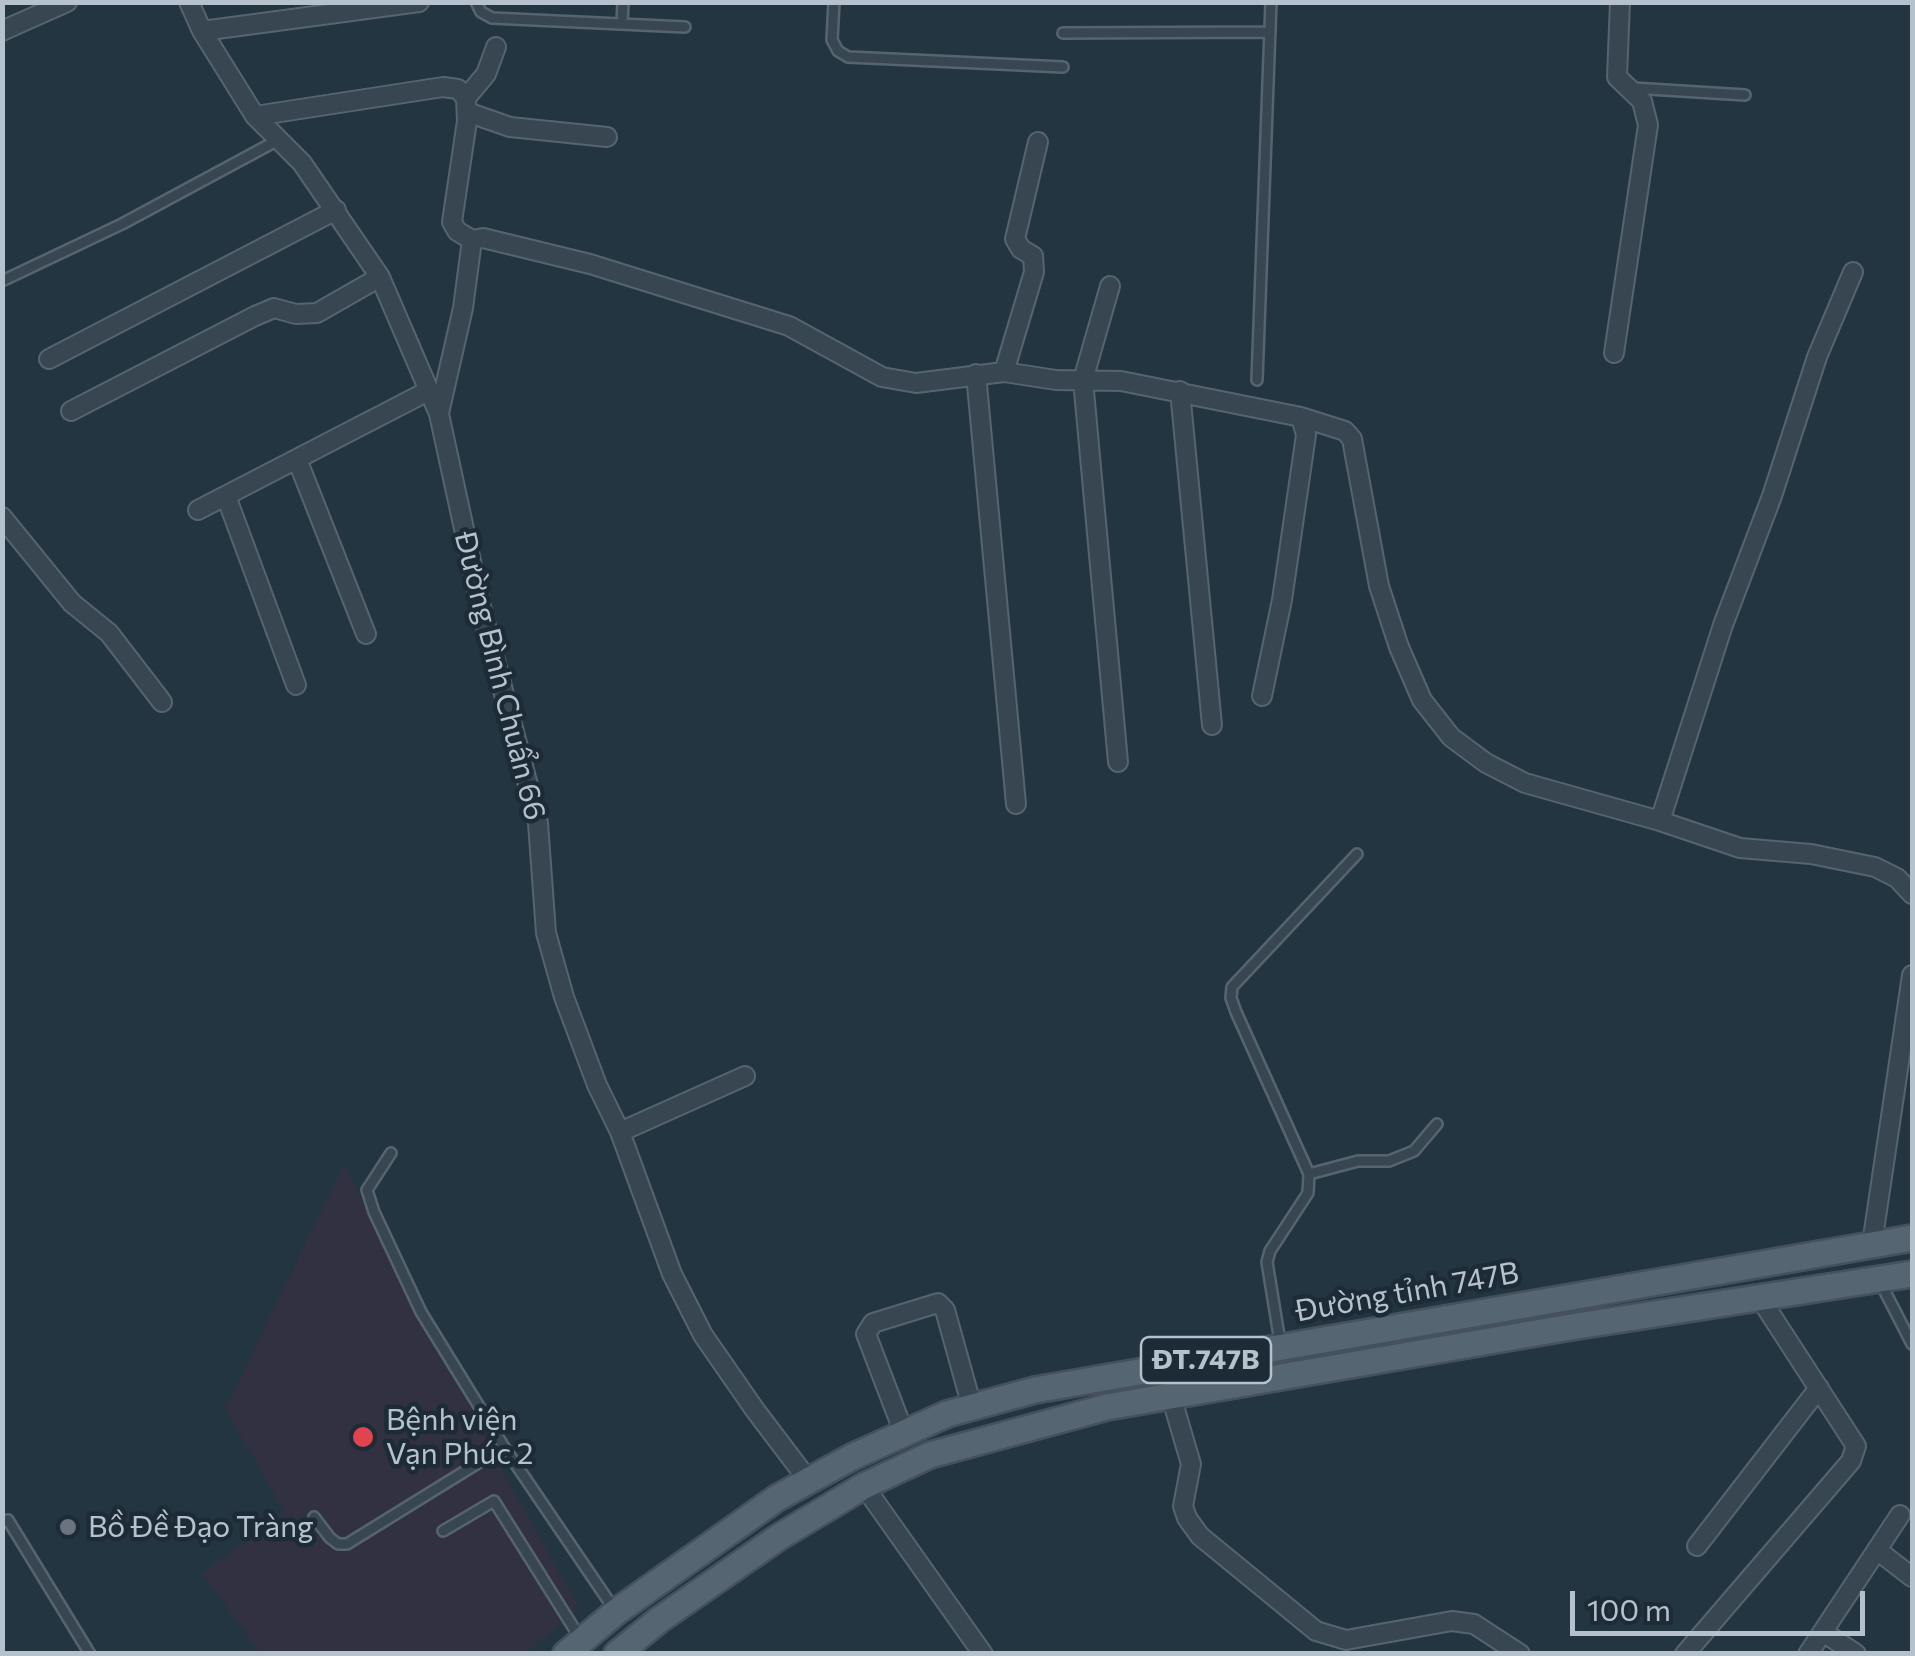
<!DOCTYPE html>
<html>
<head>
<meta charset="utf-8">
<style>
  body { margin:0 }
  #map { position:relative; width:1915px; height:1656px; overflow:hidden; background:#243542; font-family:Commissioner,sans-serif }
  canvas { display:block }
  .frame { position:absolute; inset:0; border:5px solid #b5c1cc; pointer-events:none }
  .scale { position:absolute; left:1570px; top:1591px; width:295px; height:45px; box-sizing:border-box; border:5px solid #b5c1cc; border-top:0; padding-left:12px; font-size:30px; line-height:35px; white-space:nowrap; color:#b5c1cc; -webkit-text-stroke:8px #1d2b37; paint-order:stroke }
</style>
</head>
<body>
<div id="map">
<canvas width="1915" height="1656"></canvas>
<div class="frame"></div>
<div class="scale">100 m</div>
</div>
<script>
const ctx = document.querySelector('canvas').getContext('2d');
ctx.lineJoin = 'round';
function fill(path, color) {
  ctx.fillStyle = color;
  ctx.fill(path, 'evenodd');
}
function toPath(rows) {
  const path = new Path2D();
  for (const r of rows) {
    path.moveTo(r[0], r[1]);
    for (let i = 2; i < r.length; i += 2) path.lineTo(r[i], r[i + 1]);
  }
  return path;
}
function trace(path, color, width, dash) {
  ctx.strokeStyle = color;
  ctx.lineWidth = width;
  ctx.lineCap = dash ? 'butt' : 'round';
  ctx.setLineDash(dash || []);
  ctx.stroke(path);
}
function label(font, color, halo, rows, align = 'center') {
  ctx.font = font + ' Commissioner,sans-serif';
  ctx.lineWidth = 9;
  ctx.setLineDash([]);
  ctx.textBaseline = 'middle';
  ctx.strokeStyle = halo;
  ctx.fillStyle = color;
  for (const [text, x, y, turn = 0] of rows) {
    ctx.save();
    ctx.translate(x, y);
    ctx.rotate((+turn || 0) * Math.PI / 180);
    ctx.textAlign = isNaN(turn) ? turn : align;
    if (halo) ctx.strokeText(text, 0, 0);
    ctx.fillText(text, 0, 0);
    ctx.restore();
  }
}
fill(toPath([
  [344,1165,501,1469,579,1607,526,1653,260,1653,202,1573,284,1512,224,1406,232,1395]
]), '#313142');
const service = toPath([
  [476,2,481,12,492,18,685,27],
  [834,2,832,40,838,51,848,57,1063,67],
  [622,24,623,2],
  [1063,33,1270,32],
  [1633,88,1745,95],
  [2,281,122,224,278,140],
  [1257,380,1271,2],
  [391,1153,367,1190,374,1212,421,1312,504,1447,614,1609],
  [1309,1174,1358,1161,1389,1161,1414,1151,1437,1124],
  [1880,1282,1912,1344],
  [1280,1342,1267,1262,1270,1251,1308,1193,1309,1174,1236,1012,1231,998,1232,987,1357,854],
  [314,1517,330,1538,338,1544,347,1544,504,1447],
  [2,1522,8,1520,90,1654],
  [443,1531,494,1501,580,1638]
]);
const minor = toPath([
  [189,2,202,31,255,116,302,163,380,277,439,414,481,607,538,823,546,933,564,997,597,1085,620,1132,672,1274,703,1335,755,1410,808,1480],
  [2,31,67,2],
  [202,31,419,2],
  [466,98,486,74,496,47],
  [467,112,510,127,607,137],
  [255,116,443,87,458,89,466,98,467,121,452,222,457,231,472,240],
  [1110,286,1083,380,1118,762],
  [1614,353,1648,125,1642,101,1617,77,1620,2],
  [49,359,336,210],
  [1004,372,1034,272,1033,256,1021,249,1015,239,1038,142],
  [976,374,1016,804],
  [1180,391,1212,725],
  [71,411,255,316,274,308,296,314,317,313,380,277],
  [439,413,463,308,472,240,483,238,590,264,789,326,882,377,916,383,1004,372,1056,380,1121,381,1301,417,1306,435,1282,600,1262,696],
  [1301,417,1345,431,1352,439,1379,586,1399,647,1422,700,1451,737,1486,763,1525,783,1660,821,1740,848,1811,854,1875,867,1897,878,1912,894],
  [297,459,366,634],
  [226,496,296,685],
  [198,510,428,391],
  [2,517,72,603,109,633,162,702],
  [1660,821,1723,625,1772,496,1817,357,1853,272],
  [620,1132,745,1076],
  [1872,1244,1912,975],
  [1171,1396,1191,1464,1183,1506,1187,1518,1200,1536,1316,1631,1346,1640,1452,1621,1474,1624,1520,1654],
  [904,1433,866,1334,873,1323,938,1303,945,1310,972,1407],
  [864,1486,983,1654],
  [1697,1546,1819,1388],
  [1877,1550,1912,1577],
  [1823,1632,1856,1654],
  [1685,1654,1851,1461,1856,1446,1760,1298],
  [1808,1654,1900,1515]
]);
const primary = toPath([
  [566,1654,616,1612,777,1498,852,1457,947,1414,1035,1390,1912,1238],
  [617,1654,659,1620,779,1537,864,1486,930,1455,1107,1407,1571,1327,1912,1274]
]);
trace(service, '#56646f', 14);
trace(minor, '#56646f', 22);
trace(primary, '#45525e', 30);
trace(service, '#384652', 9);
trace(minor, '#384652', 18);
trace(primary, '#566572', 25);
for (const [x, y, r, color] of [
  [363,1437,12,"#e0444e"],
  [68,1527,10,"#6b7280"]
]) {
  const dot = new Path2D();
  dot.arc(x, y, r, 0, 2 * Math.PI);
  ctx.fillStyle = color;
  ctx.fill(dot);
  trace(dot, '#1d2b37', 4);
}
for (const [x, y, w] of [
  [1206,1360,130]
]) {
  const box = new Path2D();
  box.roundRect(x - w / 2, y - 23, w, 46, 8);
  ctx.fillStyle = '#1d2b37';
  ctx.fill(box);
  trace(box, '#b5c1cc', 2.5);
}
label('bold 28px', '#b5c1cc', null, [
  ["ĐT.747B",1206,1360]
]);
label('30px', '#b5c1cc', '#1d2b37', [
  ["Đường Bình Chuẩn 66",500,676,76],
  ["Đường tỉnh 747B",1407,1292,-10]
]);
label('30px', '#b5c1cc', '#1d2b37', [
  ["Bệnh viện",386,1420],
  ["Vạn Phúc 2",386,1454],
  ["Bồ Đề Đạo Tràng",88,1527]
], 'left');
</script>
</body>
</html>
